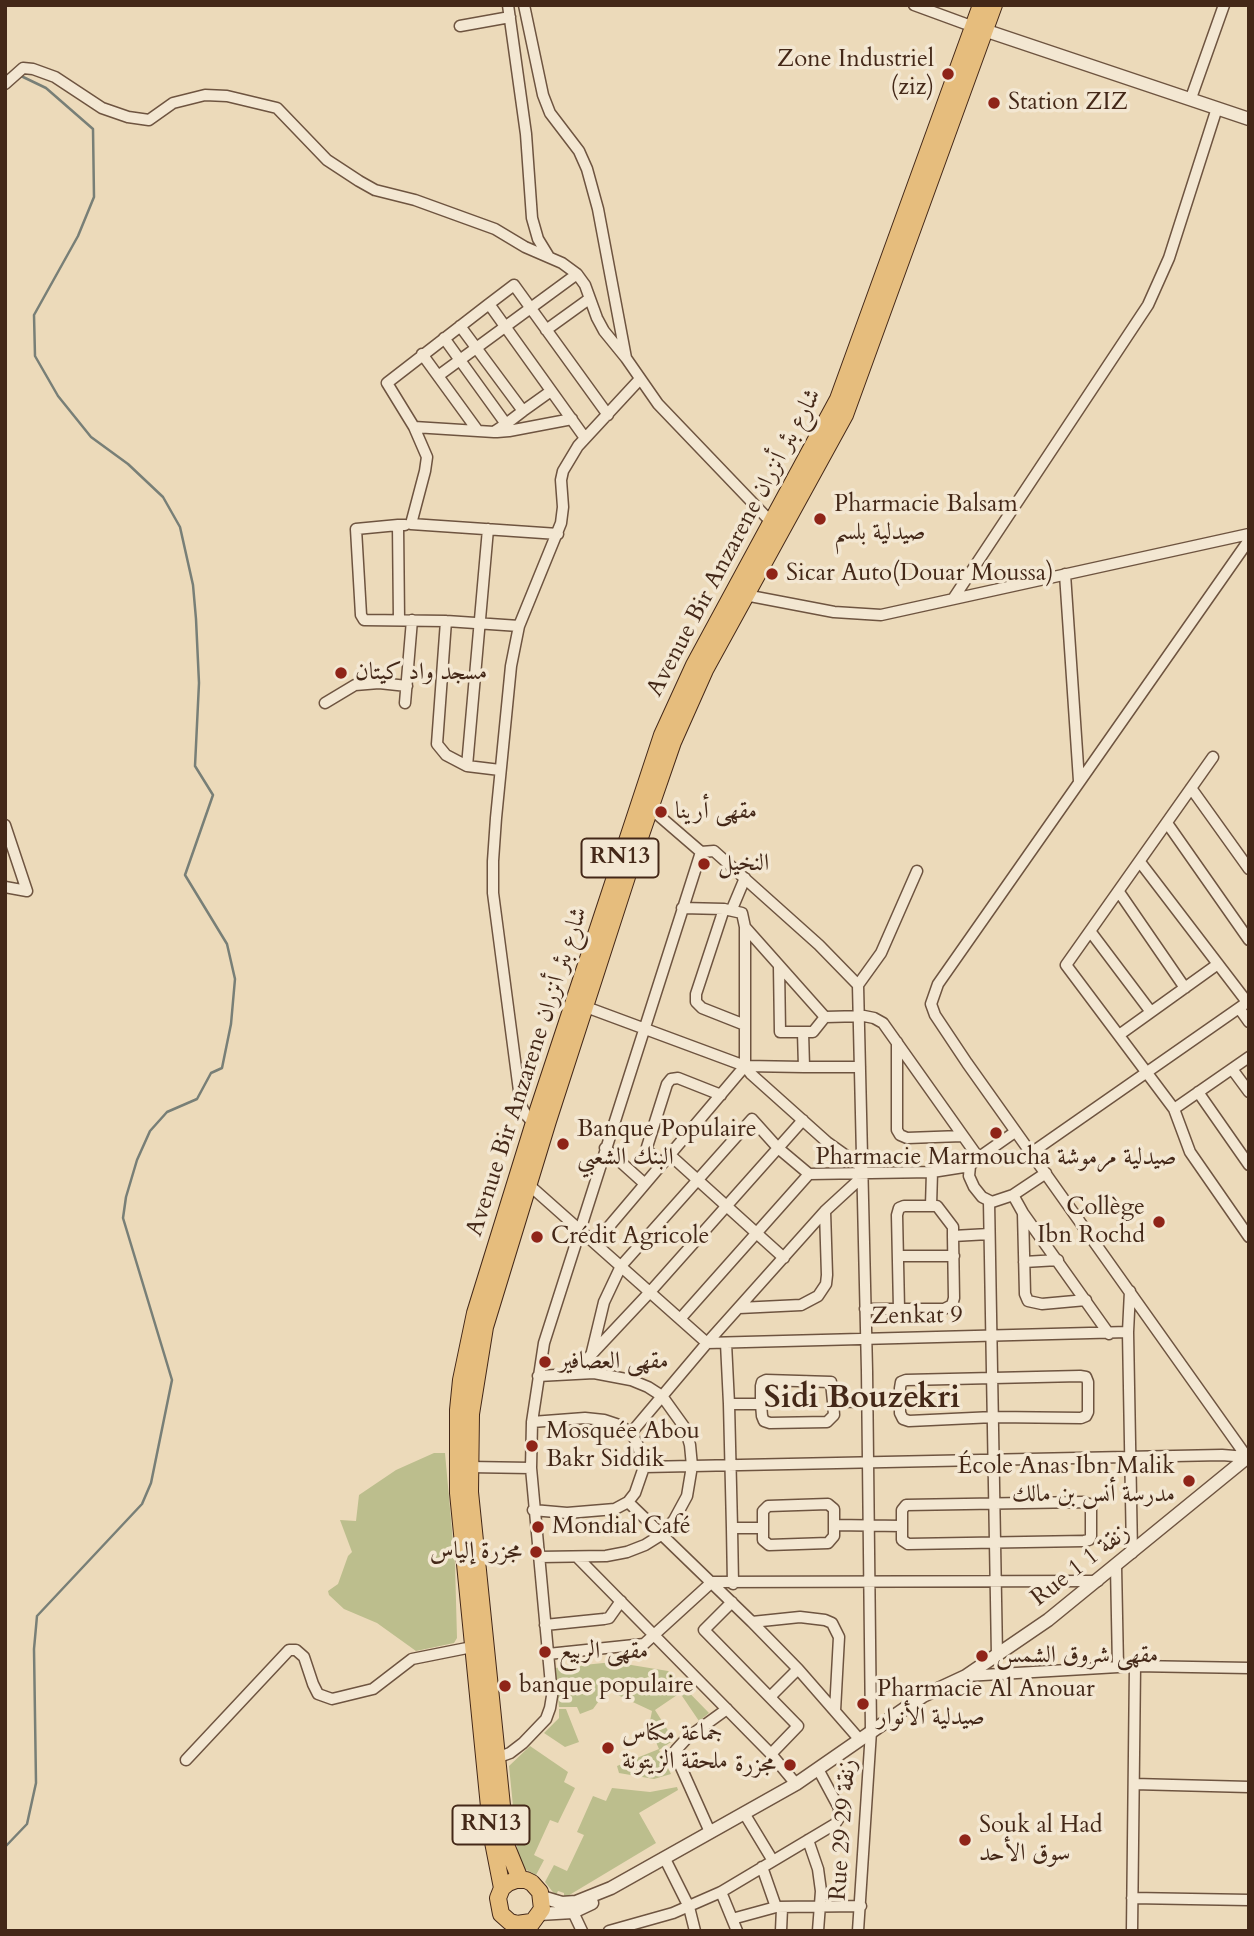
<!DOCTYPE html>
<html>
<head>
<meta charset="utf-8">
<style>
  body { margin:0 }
  #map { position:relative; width:1254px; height:1936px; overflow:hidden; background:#ecdaba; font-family:Cardo,serif }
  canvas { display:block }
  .frame { position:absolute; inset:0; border:7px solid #442818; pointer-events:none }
</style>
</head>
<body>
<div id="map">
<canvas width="1254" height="1936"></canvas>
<div class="frame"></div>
</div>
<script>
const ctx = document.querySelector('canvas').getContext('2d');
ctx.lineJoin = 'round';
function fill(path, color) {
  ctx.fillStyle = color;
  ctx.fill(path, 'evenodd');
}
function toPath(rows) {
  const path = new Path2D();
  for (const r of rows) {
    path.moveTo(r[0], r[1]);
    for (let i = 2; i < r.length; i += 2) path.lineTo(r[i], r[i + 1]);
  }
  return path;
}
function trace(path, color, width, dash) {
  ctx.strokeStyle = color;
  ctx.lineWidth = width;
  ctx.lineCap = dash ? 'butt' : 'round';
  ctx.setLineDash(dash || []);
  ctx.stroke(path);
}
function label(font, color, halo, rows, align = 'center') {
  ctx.font = font + ' Cardo,Amiri,serif';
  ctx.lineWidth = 7;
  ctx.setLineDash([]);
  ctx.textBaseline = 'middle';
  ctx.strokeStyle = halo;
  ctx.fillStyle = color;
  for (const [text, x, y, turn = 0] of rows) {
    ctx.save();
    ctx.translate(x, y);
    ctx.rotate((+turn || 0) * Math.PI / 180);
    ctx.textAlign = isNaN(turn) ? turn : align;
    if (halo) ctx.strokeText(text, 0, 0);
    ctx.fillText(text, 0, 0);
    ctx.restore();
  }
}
fill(toPath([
  [434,1453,445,1453,455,1564,457,1638,454,1643,416,1651,377,1623,344,1609,329,1595,328,1591,338,1584,348,1556,352,1552,340,1520,356,1521,359,1495,396,1470],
  [613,1662,668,1671,709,1713,699,1721,680,1693,655,1710,674,1740,659,1750,671,1774,654,1779,619,1773,617,1766,659,1749,649,1726,652,1711,607,1690,593,1709,580,1714,577,1707,559,1707,555,1668],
  [559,1709,566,1709,579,1742,565,1747,544,1733,559,1718],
  [530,1746,568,1772,564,1782,575,1788,558,1823,550,1820,534,1855,544,1860,536,1875,519,1866,509,1766],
  [677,1787,678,1790,639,1813,656,1843,566,1897,564,1897,564,1893,558,1891,556,1895,552,1891,545,1882,554,1865,567,1871,584,1835,577,1832,593,1796,606,1801,612,1788,650,1792]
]), '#bcbe8d');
trace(toPath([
  [5,1847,27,1824,36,1783,34,1649,37,1616,142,1504,151,1483,172,1380,123,1218,126,1197,137,1160,150,1131,167,1112,197,1099,211,1073,222,1068,231,1024,235,979,227,944,185,875,213,795,195,766,199,683,196,619,193,585,180,527,163,497,128,464,91,437,58,396,35,356,34,315,78,236,94,197,93,129,46,88,21,76]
]), '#787f77', 2.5);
const minor = toPath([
  [508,5,526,134,532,218,538,239,549,257],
  [524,5,543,95,550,113,579,151,587,169,598,209,626,358,658,404,772,523],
  [914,5,974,27],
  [460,26,510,17],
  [5,84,23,68,33,69,55,77,102,108,128,117,149,120,173,103,205,95,227,96,277,108,327,160,359,181,375,190,415,200,495,229,525,247,562,263,577,274,585,285,597,318,604,331,626,358],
  [1191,98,1224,5],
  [489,304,387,383,414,427,427,457,425,471,411,524,558,534],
  [460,326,523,411,551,391],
  [546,330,589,299],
  [444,338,506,424,523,411],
  [422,354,478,431,494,432,506,424],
  [438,376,577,274],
  [414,427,478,431],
  [497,432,509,431,572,419],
  [585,438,489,304,514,285,608,415],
  [398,525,356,529,361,615,364,620,446,621,519,626],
  [488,529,467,766,500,770],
  [1249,540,938,984,931,1004,935,1015,967,1063,1249,1460],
  [1065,574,1079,781],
  [745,595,834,612,881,615,1249,534],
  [953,599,1148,305,1169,258,1217,108],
  [399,620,398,525,405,525],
  [446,621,437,744,446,755,467,766],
  [325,703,355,685,379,683,407,686],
  [405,703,412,620],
  [1213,757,1066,965,1174,1109,1190,1152,1249,1237],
  [1191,788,1249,869],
  [1167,823,1249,940],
  [5,825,27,891,5,887],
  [701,852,714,851,819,945,858,985],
  [1140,862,1247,1002],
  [1119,892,1185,988],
  [682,908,724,909],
  [732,909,745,878],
  [745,927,742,913,724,909,696,994,696,1002,702,1008,745,1025],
  [1090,931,1151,1012],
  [779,966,780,1032,803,1032,804,1067,860,1067],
  [586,1007,745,1066,804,1067],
  [1239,1008,1249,1022],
  [803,1032,813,1032,825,1017],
  [1119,1035,1218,964],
  [897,1042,897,1130,900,1135,907,1138,962,1136],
  [1232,1069,1249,1092],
  [1198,1092,1249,1165],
  [1174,1109,1249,1057],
  [534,1124,526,1115,521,1106,493,893,493,861,496,818,511,666,519,626,561,523,563,507,561,480,563,471,578,446,640,379],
  [605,1148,645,1184],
  [1031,1153,1249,1001],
  [670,1155,784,1258],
  [662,1164,648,1151,647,1147,667,1084,671,1079,678,1078,721,1095],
  [970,1166,969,1176,974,1187,982,1197,992,1202,1013,1195,1046,1173],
  [862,1167,827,1142,751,1074,745,1066,745,927,825,1017,864,1016,874,1018,883,1023,978,1157],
  [528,1184,707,1343,1128,1332],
  [1013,1195,1023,1213,1109,1334],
  [989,1201,997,1656],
  [931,1206,932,1172],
  [1023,1213,1025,1294,1028,1301,1042,1304,1086,1300],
  [953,1236,953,1227,937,1206,904,1206,899,1208,897,1215,899,1309,944,1309,952,1305,954,1298,953,1236,989,1234],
  [595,1243,745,1066],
  [899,1256,954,1256],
  [1024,1262,1058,1260],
  [1130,1291,1128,1332,1132,1553],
  [739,1308,801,1305,818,1296,826,1284,827,1275,825,1211],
  [865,1309,899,1309],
  [680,1319,809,1174],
  [726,1343,729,1404],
  [591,1356,604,1302,621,1266,752,1119,778,1148,809,1174,932,1172,970,1166,975,1160,1015,1132],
  [573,1374,650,1292,803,1120],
  [538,1376,594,1373,631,1380,648,1387,662,1396,685,1428,690,1445,692,1466,687,1496,674,1520,661,1535,645,1545,627,1552,606,1556,539,1557],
  [1080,1376,1086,1377,1088,1382,1088,1412,1086,1416,1081,1418,994,1417,909,1421,903,1419,900,1413,900,1388,901,1382,906,1380,1080,1376],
  [833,1402,831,1382,766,1380,762,1382,761,1386,761,1404,729,1404,732,1528,763,1528,763,1511,768,1506,828,1504,834,1509,834,1525,902,1526,902,1540,908,1544,1084,1541,1089,1540,1091,1536,1091,1509,1089,1504,1083,1502,906,1505,902,1510,902,1526],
  [761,1404,762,1416,764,1421,770,1423,827,1422,834,1415,833,1402,899,1401],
  [532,1422,585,1418,604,1420,619,1425,631,1433,637,1443,644,1467,635,1493,628,1502,615,1509,567,1513,533,1510],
  [631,1433,707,1343,825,1211,862,1177],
  [469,1467,531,1468],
  [644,1467,1222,1455,1247,1457],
  [628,1502,752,1622,798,1669,860,1740],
  [732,1528,733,1584],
  [763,1528,763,1540,769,1545,828,1543,834,1536,834,1525],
  [577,1557,771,1754,796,1784],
  [1116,1566,1118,1667],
  [732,1602,704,1630,798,1726,771,1754],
  [752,1622,800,1617,825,1620,832,1623,839,1637,835,1711],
  [545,1625,604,1619,609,1618,621,1601],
  [548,1654,644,1644,712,1582,1098,1581],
  [966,1676,1135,1666,1249,1668],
  [770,1697,798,1669],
  [186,1760,289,1650,296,1650,304,1657,313,1684,318,1694,332,1699,373,1689,412,1659,477,1646],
  [491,1760,510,1753,523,1743,546,1719,550,1708,552,1696,531,1468,532,1422,544,1343,701,852,650,808],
  [1134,1784,1249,1787],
  [744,1813,773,1861],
  [710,1832,680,1765,676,1750,687,1738,727,1709],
  [808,1840,818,1869,821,1891,818,1931],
  [665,1859,689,1907,695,1931],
  [762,1867,776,1907],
  [721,1892,737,1931],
  [1132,1898,1249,1900],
  [573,1912,582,1931],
  [732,1919,776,1907,861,1906],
  [609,1931,673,1913,721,1892,835,1824,839,1818,839,1808,818,1769],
  [781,1931,782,1908],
  [858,1931,871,1731,867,1371,858,985,881,953,917,871],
  [1132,1931,1135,1666]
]);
const tertiary = toPath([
  [978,28,1249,119],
  [542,1897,562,1903,576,1902,611,1888,796,1784,923,1696,966,1676,1048,1620,1249,1456],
  [539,1914,573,1912,592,1903]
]);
const primary = toPath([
  [520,1879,506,1845,470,1492,471,1414,485,1327,548,1121,636,849,673,742,705,670,845,415,994,5],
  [502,1888,492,1837,458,1493,458,1410,461,1380,475,1313,536,1116,662,735,694,665,838,399,981,5],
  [526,1931,542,1909,540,1892,532,1883,526,1880,516,1880,508,1883,502,1888,498,1898,501,1914,510,1922,517,1924,531,1922]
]);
trace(minor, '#6e5440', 13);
trace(tertiary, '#6e5440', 15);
trace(primary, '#442818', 18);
trace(minor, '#f3e7d2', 10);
trace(tertiary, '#f3e7d2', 12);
trace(primary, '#e6bd7d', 16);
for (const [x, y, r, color] of [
  [948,74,7,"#8f2418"],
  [994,103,7,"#8f2418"],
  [820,519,7,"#8f2418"],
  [772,574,7,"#8f2418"],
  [341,673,7,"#8f2418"],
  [661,812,7,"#8f2418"],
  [704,864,7,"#8f2418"],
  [996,1133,7,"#8f2418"],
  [563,1144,7,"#8f2418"],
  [1159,1222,7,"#8f2418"],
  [537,1237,7,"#8f2418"],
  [545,1362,7,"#8f2418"],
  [532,1446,7,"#8f2418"],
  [1189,1481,7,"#8f2418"],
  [538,1527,7,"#8f2418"],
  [536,1552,7,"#8f2418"],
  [545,1652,7,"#8f2418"],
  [982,1656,7,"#8f2418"],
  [505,1686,7,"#8f2418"],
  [863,1704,7,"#8f2418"],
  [608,1748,7,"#8f2418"],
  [790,1765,7,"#8f2418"],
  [965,1840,7,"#8f2418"]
]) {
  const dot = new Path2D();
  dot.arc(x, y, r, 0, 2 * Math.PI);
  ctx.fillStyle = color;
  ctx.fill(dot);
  trace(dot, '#f3e7d2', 2.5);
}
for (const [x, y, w] of [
  [620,858,77],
  [491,1825,77]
]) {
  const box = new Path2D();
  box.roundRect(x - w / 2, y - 19.5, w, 39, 5);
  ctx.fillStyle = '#f3e7d2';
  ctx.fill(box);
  trace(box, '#442818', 2);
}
label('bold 23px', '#442818', null, [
  ["RN13",620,858],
  ["RN13",491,1825]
]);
label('24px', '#442818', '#f3e7d2', [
  ["Zone Industriel",934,60,"right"],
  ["(ziz)",934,88,"right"],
  ["Station ZIZ",1008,103],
  ["Pharmacie Balsam",834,505],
  ["صيدلية بلسم",834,533],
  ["Sicar Auto(Douar Moussa)",786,574],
  ["مسجد واد كيتان",355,673],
  ["مقهى أرينا",675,812],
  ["النخيل",718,864],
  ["Banque Populaire",577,1130],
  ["البنك الشعبي",577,1158],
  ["Pharmacie Marmoucha صيدلية مرموشة",996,1158,"center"],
  ["Collège",1145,1208,"right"],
  ["Ibn Rochd",1145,1236,"right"],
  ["Crédit Agricole",551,1237],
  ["مقهى العصافير",559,1362],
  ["Mosquée Abou",546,1432],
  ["Bakr Siddik",546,1460],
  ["École Anas Ibn Malik",1175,1467,"right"],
  ["مدرسة أنس بن مالك",1175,1495,"right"],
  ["Mondial Café",552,1527],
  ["مجزرة إلياس",522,1552,"right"],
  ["مقهى الربيع",559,1652],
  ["مقهى شروق الشمس",996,1656],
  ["banque populaire",519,1686],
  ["Pharmacie Al Anouar",877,1690],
  ["صيدلية الأنوار",877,1718],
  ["جماعة مكناس",622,1734],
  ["ملحقة الزيتونة",622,1762],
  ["مجزرة",776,1765,"right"],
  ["Souk al Had",979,1826],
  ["سوق الأحد",979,1854]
], 'left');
label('24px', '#442818', '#f3e7d2', [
  ["Avenue Bir Anzarene شارع بئر أنزران",735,543,-62],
  ["Avenue Bir Anzarene شارع بئر أنزران",528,1072,-72],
  ["Zenkat 9",917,1317,-1],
  ["Rue 1 زنقة 1",1081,1566,-38],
  ["Rue 29 زنقة 29",844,1830,-86]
]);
label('bold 32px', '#442818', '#f3e7d2', [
  ["Sidi Bouzekri",862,1400]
]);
</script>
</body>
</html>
